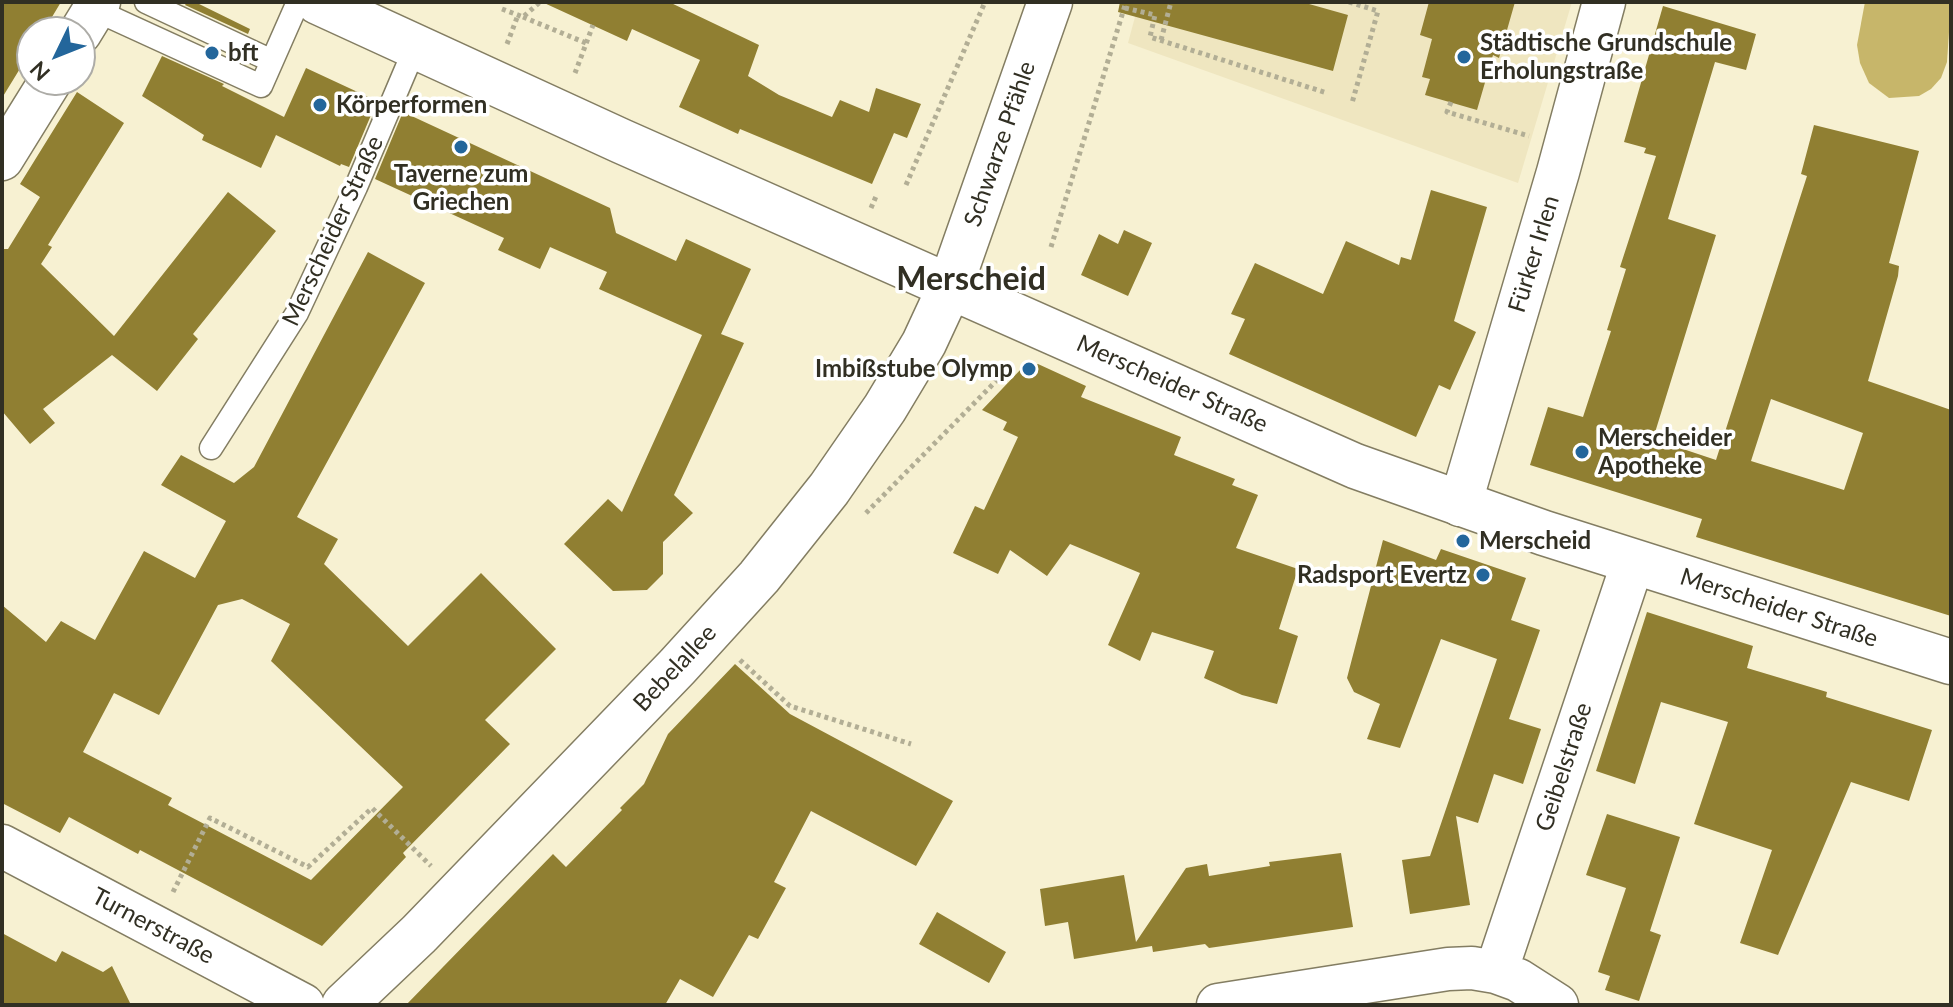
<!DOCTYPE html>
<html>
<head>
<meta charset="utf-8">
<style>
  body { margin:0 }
  #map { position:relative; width:1953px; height:1007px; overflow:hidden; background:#f7f1d2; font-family:Lato,sans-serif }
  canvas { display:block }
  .frame { position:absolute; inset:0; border:4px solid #312f23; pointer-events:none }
  .north { position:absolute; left:16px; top:16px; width:80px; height:80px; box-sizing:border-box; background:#fff; border:2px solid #adaca7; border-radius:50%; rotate:227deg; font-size:22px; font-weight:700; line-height:32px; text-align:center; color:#312f23 }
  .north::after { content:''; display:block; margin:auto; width:28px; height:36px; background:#23669b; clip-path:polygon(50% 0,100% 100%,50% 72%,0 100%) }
</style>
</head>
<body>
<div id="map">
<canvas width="1953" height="1007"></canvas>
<div class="frame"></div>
<div class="north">N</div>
</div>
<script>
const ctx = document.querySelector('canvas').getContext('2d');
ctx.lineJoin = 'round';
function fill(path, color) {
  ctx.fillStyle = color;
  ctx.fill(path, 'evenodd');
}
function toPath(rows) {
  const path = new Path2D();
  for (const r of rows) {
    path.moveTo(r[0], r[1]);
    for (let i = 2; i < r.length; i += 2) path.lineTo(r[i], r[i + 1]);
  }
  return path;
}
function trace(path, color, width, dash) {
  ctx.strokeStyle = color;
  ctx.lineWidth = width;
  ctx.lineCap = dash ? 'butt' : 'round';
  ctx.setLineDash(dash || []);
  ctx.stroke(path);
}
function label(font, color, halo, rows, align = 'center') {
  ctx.font = font + ' Lato,sans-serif';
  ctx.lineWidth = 7;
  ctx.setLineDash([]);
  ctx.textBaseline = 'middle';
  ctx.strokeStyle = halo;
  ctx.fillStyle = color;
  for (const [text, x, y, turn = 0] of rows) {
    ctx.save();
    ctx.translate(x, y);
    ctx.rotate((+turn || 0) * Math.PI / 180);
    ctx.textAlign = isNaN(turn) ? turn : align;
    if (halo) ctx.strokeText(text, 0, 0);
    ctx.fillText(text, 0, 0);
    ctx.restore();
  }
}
fill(toPath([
  [1139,2,1572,2,1518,183,1128,43]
]), '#efe6c0');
fill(toPath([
  [1865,2,1951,2,1947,62,1941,78,1931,89,1919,96,1889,98,1869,83,1860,63,1857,45]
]), '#c7b66a');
fill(toPath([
  [2,2,61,2,43,32,32,32,32,49,2,98],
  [187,2,195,2,250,29,248,34,185,5],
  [542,2,669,2,759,45,748,76,779,95,832,117,840,100,869,112,876,88,921,104,907,138,894,133,872,184,740,129,738,134,679,107,700,60,632,29,627,41],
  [1120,2,1302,2,1348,15,1333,71,1118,12],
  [1429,2,1515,2,1499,58,1493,55,1477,110,1425,95,1430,79,1422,77,1432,39,1420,35],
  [1663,6,1756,34,1746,70,1715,62,1668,219,1716,235,1653,439,1716,460,1807,176,1801,174,1814,125,1919,151,1889,263,1899,266,1898,276,1868,381,1951,410,1951,616,1696,537,1702,519,1530,465,1548,407,1583,417,1611,331,1607,330,1626,269,1620,267,1656,156,1644,153,1646,148,1624,142],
  [1771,399,1863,433,1844,490,1751,461],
  [162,56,224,84,222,86,284,117,306,68,377,101,349,167,341,164,340,166,276,135,261,168,202,140,204,135,142,96],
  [77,92,124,123,48,245,52,247,41,264,114,336,228,192,276,231,193,334,198,339,157,391,112,355,43,409,55,423,30,444,2,411,2,249,8,249,40,197,20,184],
  [403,112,610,208,616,233,676,261,686,239,751,269,721,334,744,343,674,495,693,513,663,542,663,574,647,590,613,591,564,544,608,499,622,512,702,335,599,289,607,272,550,247,540,269,498,250,504,238,375,179],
  [1431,190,1487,207,1454,321,1476,332,1450,390,1439,385,1416,437,1229,354,1245,319,1231,314,1255,263,1323,294,1346,241,1399,265,1401,257,1411,260],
  [1124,230,1152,243,1128,296,1081,275,1099,234,1118,244],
  [368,252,425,283,297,517,338,539,324,564,408,646,481,573,556,649,485,720,510,744,403,853,406,857,322,946,140,850,138,854,69,817,60,833,2,803,2,605,46,642,61,621,95,640,144,551,195,578,226,521,161,485,181,455,234,483,254,467],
  [242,599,290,624,271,661,403,787,311,880,168,805,172,798,83,752,114,693,159,715,218,605],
  [1038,364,1086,386,1081,397,1181,437,1174,455,1235,479,1232,485,1258,495,1236,548,1298,569,1279,629,1298,636,1277,704,1242,695,1204,678,1214,651,1152,632,1140,661,1108,645,1140,573,1070,544,1047,576,1010,550,998,574,953,553,975,506,984,510,1018,437,1003,430,1007,422,982,410,1022,368],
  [1383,540,1436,560,1441,549,1526,578,1511,620,1540,630,1509,719,1541,729,1523,784,1494,774,1478,823,1456,816,1470,905,1410,914,1402,860,1430,856,1497,659,1441,639,1400,748,1367,739,1380,704,1354,692,1347,678],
  [1647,612,1753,646,1747,668,1827,692,1826,697,1932,730,1909,801,1851,782,1778,955,1740,943,1772,850,1694,824,1728,722,1661,702,1635,784,1596,771],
  [735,664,790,714,953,801,916,866,811,811,774,882,786,888,758,939,749,935,713,997,680,979,665,1005,406,1005,553,854,566,867,622,810,620,808,644,784,668,734],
  [1607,814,1680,837,1650,931,1661,935,1639,1001,1605,990,1610,976,1598,972,1626,888,1586,875],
  [1341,853,1353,927,1209,948,1205,944,1153,952,1152,946,1074,959,1068,922,1045,926,1040,889,1124,875,1136,942,1186,868,1207,864,1209,876,1270,866,1269,862],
  [937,912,1006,952,989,983,919,944],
  [2,933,56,962,62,951,103,972,112,966,131,1005,2,1005]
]), '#907f32');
const lane = toPath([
  [146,2,272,61],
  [95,10,261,86,298,2],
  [211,448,297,313,356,187,415,48]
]);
const street = toPath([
  [80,33,99,2],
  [2,159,51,80],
  [1460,505,1558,172,1604,2],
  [2,846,303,1005],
  [1496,972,1633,562],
  [1218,1005,1448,969,1472,968,1496,972,1518,980,1557,1005]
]);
const secondary = toPath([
  [318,2,621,141,1355,466,1544,533,1951,662],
  [344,1005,419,934,677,667,759,577,829,489,885,408,924,343,950,287,1050,2]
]);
trace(lane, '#837d62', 25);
trace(street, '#837d62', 45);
trace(secondary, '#837d62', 47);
trace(toPath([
  [1349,2,1378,11,1352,103],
  [1125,8,1155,15,1150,37,1327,93],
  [502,9,523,17,540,2],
  [523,17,586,43],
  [1161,40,1171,2],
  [507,44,518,15],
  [575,73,593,25],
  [1451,102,1447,112,1529,136],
  [906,185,985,2],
  [871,208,877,194],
  [1051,247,1126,2],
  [866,513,1000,377],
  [740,660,790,706,911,744],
  [173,892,210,818,308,867,372,808,431,866]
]), '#b2ae95', 5, [4, 4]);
trace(lane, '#fff', 22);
trace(street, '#fff', 42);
trace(secondary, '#fff', 44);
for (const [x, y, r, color] of [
  [212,53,8,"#23669b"],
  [1464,57,8,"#23669b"],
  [320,105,8,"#23669b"],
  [461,147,8,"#23669b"],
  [1029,369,8,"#23669b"],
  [1582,452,8,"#23669b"],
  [1463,541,8,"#23669b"],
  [1483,575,8,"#23669b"]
]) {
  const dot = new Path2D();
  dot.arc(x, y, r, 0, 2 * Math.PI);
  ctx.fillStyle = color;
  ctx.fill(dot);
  trace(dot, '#fff', 3);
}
label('bold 24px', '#312f23', '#fff', [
  ["Städtische Grundschule",1480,43],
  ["Erholungstraße",1480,71],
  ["bft",228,53],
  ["Körperformen",336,105],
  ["Taverne zum",461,174,"center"],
  ["Griechen",461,202,"center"],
  ["Imbißstube Olymp",1013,369,"right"],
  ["Merscheider",1598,438],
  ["Apotheke",1598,466],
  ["Merscheid",1479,541],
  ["Radsport Evertz",1467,575,"right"]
], 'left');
label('24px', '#312f23', '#fff', [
  ["Schwarze Pfähle",1000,144,-71],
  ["Merscheider Straße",333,231,-65],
  ["Fürker Irlen",1534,254,-73],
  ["Merscheider Straße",1172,384,24],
  ["Merscheider Straße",1779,608,18],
  ["Bebelallee",675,668,-47],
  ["Geibelstraße",1564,767,-72],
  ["Turnerstraße",153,926,28]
]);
label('bold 32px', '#312f23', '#fff', [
  ["Merscheid",971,280]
]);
</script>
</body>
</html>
